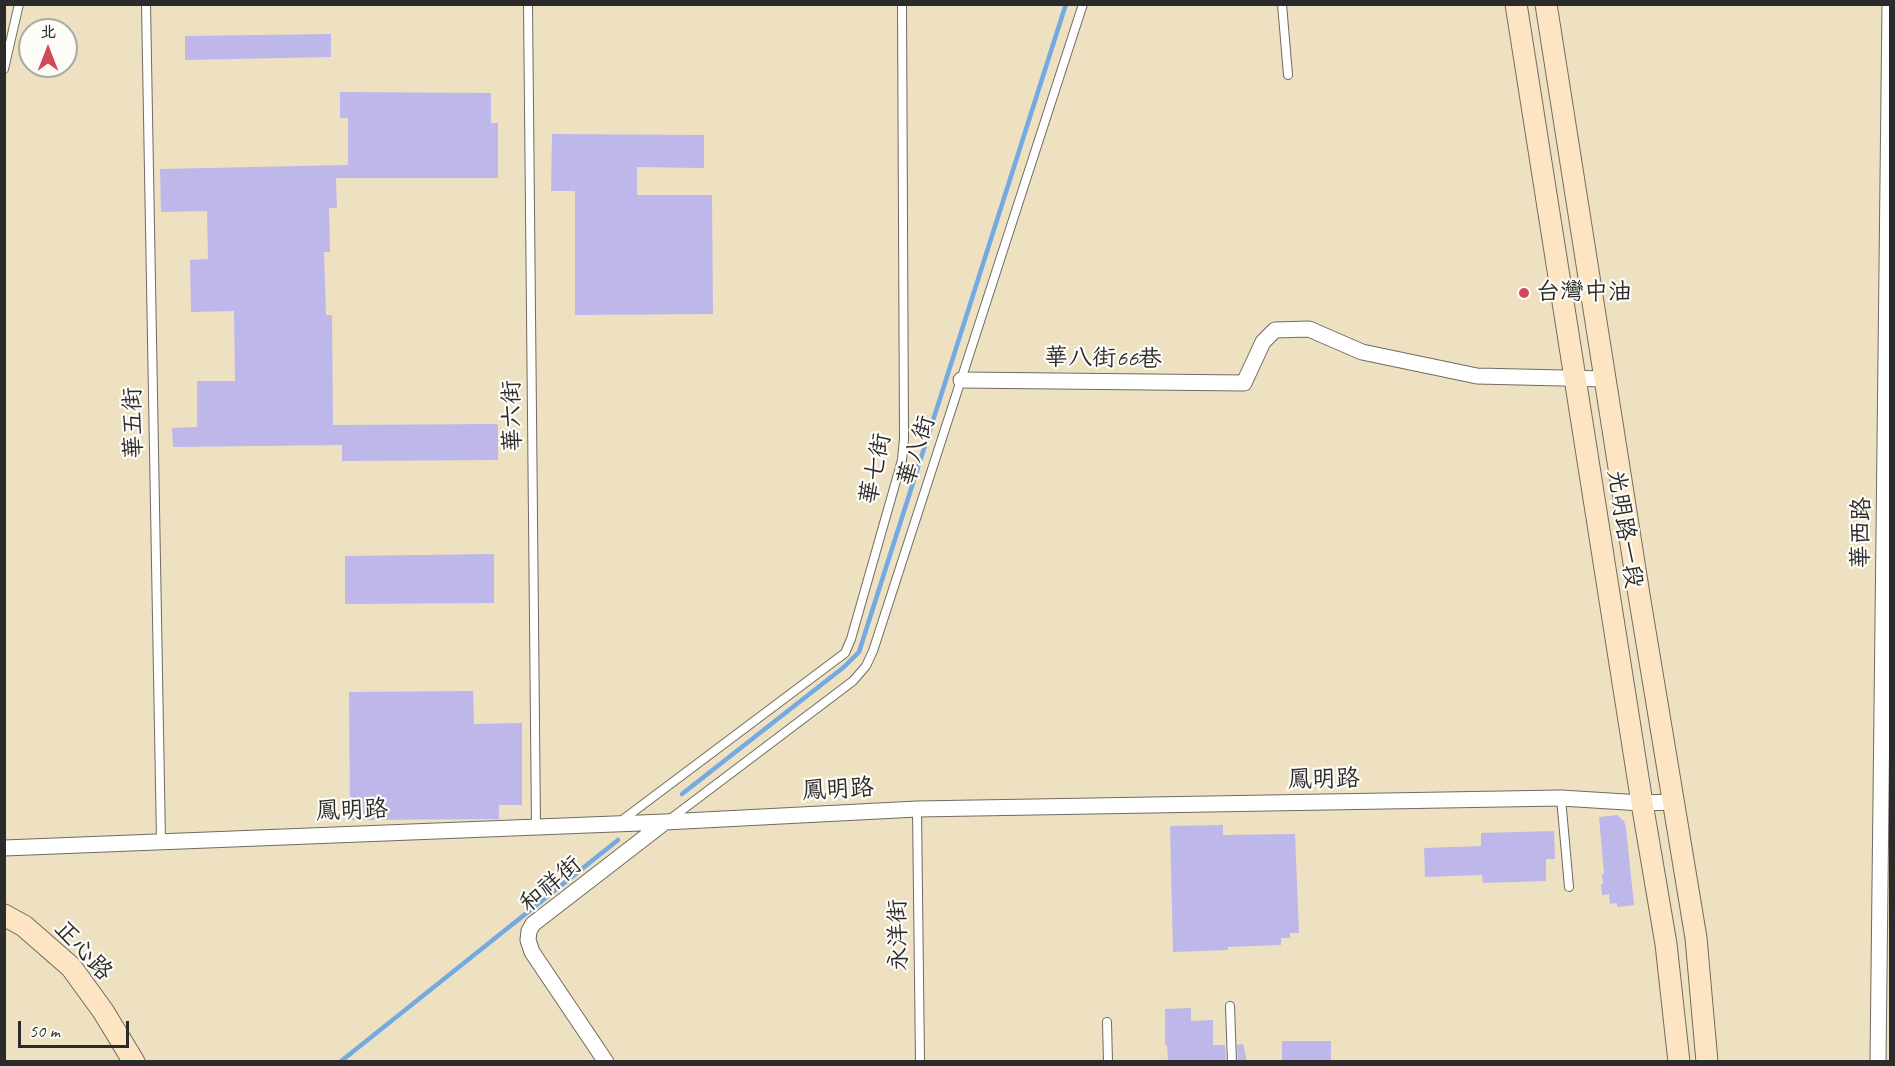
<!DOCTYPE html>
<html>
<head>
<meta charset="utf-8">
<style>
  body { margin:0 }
  #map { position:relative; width:1895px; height:1066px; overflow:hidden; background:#ede1c1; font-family:Caveat,"LXGW WenKai TC",sans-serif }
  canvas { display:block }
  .frame { position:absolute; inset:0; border:6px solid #2b2b2b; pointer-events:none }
  .north { position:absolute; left:18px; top:18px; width:60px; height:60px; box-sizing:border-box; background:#fdfcf7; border:2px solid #a9a8a5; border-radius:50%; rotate:0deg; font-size:16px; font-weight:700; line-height:24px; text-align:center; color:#2b2b2b }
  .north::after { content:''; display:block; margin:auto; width:21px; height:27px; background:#d1495b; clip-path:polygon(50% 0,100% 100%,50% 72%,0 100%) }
  .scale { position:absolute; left:18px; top:1021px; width:111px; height:27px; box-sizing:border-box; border:3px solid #2b2b2b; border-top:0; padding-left:8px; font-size:18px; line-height:21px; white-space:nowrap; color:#2b2b2b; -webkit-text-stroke:4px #fdfcf7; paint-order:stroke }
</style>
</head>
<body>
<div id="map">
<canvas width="1895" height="1066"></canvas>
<div class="frame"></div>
<div class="north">北</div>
<div class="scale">50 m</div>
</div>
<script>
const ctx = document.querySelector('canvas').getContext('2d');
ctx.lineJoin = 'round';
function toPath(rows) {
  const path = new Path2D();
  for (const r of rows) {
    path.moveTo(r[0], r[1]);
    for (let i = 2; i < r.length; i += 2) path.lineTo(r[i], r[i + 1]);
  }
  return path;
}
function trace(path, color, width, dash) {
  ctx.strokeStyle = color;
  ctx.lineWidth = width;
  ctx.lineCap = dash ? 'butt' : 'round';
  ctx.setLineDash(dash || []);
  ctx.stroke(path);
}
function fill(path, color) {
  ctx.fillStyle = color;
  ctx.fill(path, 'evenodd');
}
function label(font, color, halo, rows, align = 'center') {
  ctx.font = font + ' Caveat,"LXGW WenKai TC",sans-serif';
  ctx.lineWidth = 4.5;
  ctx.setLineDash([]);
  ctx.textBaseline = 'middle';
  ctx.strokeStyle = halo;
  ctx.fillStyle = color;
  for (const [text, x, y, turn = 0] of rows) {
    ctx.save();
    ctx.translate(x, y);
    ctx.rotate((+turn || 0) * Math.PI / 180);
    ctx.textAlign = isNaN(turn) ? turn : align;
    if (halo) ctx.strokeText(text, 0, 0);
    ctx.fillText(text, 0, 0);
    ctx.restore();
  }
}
trace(toPath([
  [682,794,844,667,859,652,1066,4],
  [340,1062,618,840]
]), '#74aae2', 4.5);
fill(toPath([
  [331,34,331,57,185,60,185,36],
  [340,92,491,93,491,123,498,123,498,178,336,178,337,208,329,208,330,252,324,252,326,315,332,315,333,425,498,424,498,460,342,461,342,445,173,447,172,428,197,427,197,381,235,381,234,311,191,312,190,260,208,259,207,211,161,212,160,169,348,165,348,118,340,118],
  [552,134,704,135,704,168,637,167,637,195,712,195,713,314,575,315,575,191,551,191],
  [494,554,494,603,345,604,345,556],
  [473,691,474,724,522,723,522,805,499,805,499,819,350,820,349,692],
  [1617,815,1624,821,1626,828,1634,905,1617,907,1617,903,1610,904,1609,894,1602,895,1601,884,1603,884,1602,874,1604,874,1599,817],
  [1223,825,1223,835,1295,834,1299,933,1290,933,1290,938,1281,938,1281,945,1228,947,1228,950,1173,952,1170,826],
  [1554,831,1555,859,1546,859,1546,881,1483,883,1482,875,1425,877,1424,848,1481,846,1481,833],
  [1191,1008,1191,1021,1213,1020,1213,1045,1225,1045,1226,1062,1168,1062,1167,1045,1165,1045,1165,1009],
  [1282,1041,1331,1041,1331,1062,1282,1062],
  [1243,1044,1247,1062,1238,1062,1237,1045]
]), '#beb7e9');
const lane = toPath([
  [146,4,161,841],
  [528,4,536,826],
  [1282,4,1288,75],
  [4,69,19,4],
  [1561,798,1569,887],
  [917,809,920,1062],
  [669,820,853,681,866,666,873,651,1083,4],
  [621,821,845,653,851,639,902,460,904,439,902,4],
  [1230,1006,1232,1062],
  [1107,1022,1108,1062]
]);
const street = toPath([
  [961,380,1244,383,1263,342,1275,330,1309,329,1362,352,1477,376,1605,379],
  [4,848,665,822,917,809,1561,798,1642,803,1674,802],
  [606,1062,532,952,528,940,529,931,533,924,665,822],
  [1878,1062,1890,4]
]);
const secondary = toPath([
  [1516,4,1642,803,1666,944,1679,1062],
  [1546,4,1640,601,1696,938,1707,1062],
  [4,915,24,926,71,967,103,1011,134,1062]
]);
trace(lane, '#6f6b60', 10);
trace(street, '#6f6b60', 17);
trace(secondary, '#6f6b60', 23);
trace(lane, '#fff', 8);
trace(street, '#fff', 15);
trace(secondary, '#fde5c4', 21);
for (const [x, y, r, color] of [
  [1524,293,6,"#d1495b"]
]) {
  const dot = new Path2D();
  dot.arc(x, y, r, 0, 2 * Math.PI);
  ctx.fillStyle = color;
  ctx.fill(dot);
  trace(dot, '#fdfcf7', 2);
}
label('24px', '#2b2b2b', '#fdfcf7', [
  ["台灣中油",1536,293]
], 'left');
label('24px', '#2b2b2b', '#fdfcf7', [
  ["華八街66巷",1103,359,1],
  ["華六街",513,416,-91],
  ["華五街",134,423,-91],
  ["華八街",917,451,-72],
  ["華七街",876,469,-78],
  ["光明路一段",1624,529,81],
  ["華西路",1862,533,-89],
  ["鳳明路",1324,780,-1],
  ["鳳明路",838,790,-3],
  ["鳳明路",352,811,-2],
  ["和祥街",551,885,-40],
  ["永洋街",899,935,-91],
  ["正心路",83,951,47]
]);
</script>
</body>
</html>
